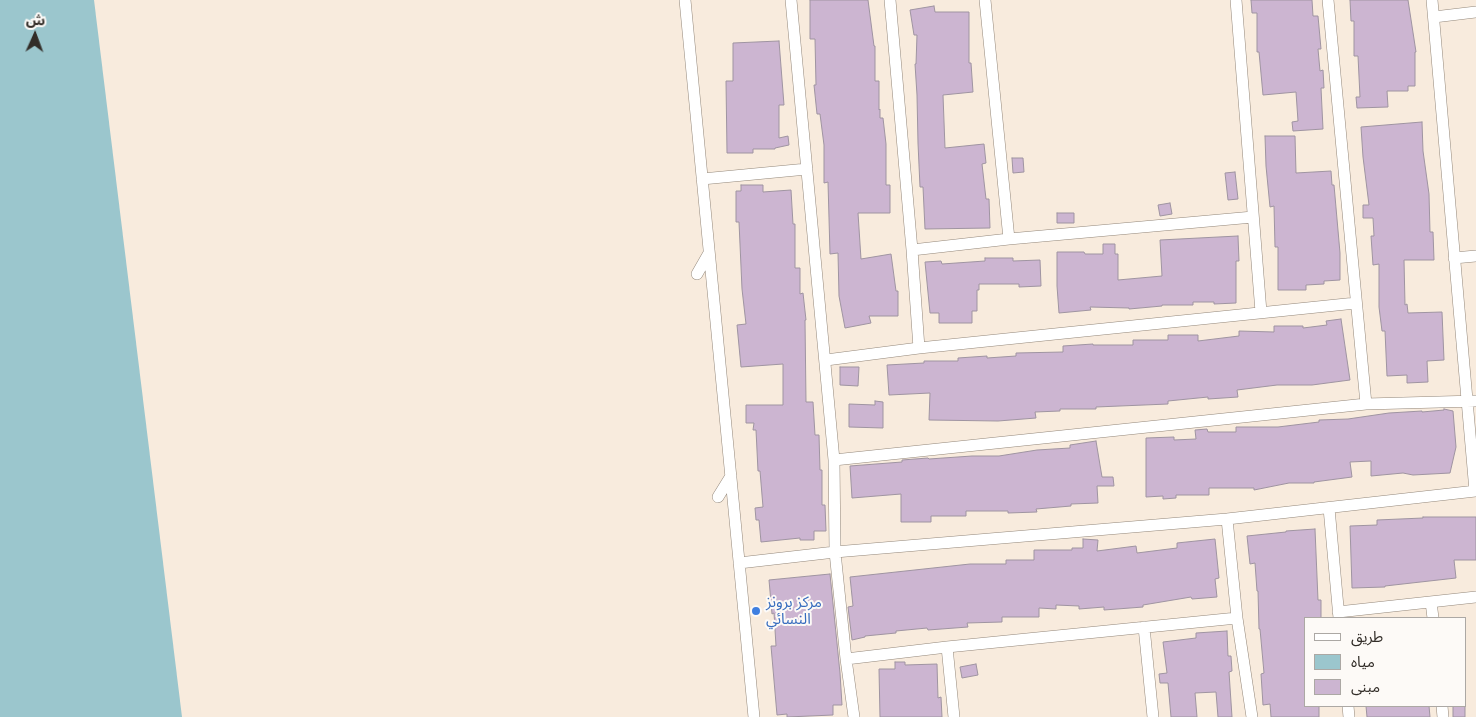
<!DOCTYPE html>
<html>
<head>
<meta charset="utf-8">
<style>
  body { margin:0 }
  #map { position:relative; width:1476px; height:717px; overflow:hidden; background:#f8ebdd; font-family:Raleway,"Noto Sans Arabic",sans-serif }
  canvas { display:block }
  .legend { position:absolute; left:1304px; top:617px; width:162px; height:90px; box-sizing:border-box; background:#fdfaf7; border:1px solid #aca8a4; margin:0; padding:6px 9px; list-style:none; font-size:15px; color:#322d28 }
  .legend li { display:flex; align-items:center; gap:10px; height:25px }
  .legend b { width:25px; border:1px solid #aca8a4 }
  .north { position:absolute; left:10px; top:10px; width:50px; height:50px; -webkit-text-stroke:4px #fdfaf7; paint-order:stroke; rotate:2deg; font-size:14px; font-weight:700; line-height:20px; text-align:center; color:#322d28 }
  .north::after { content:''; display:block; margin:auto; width:18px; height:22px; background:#322d28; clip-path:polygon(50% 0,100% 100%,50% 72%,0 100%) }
</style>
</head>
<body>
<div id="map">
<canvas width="1476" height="717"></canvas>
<ul class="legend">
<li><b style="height:6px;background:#fff"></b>طريق</li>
<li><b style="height:14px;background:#9bc6cd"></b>مياه</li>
<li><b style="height:14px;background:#ccb5d1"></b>مبنى</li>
</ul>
<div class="north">ش</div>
</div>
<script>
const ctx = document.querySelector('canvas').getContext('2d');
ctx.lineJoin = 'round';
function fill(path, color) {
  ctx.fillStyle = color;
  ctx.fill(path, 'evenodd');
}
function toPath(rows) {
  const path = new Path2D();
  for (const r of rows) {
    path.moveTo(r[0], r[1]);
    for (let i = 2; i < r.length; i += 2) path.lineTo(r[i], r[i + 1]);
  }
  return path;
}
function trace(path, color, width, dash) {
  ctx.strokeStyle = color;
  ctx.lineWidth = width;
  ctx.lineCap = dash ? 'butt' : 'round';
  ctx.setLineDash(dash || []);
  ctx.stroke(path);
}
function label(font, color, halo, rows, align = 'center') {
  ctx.font = font + ' Raleway,"Noto Sans Arabic",sans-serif';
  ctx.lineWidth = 4;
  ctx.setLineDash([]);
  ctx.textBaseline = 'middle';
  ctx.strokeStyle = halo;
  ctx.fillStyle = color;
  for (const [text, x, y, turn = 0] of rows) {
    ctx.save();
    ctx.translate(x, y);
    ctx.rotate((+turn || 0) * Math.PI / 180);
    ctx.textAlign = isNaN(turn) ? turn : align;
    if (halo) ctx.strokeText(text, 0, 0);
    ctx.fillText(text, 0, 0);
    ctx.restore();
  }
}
fill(toPath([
  [0,0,94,0,182,717,0,717]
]), '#9bc6cd');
const building = toPath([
  [810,0,868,0,874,46,875,46,875,81,879,81,879,110,880,109,880,118,883,118,886,144,886,185,890,185,890,213,858,213,861,259,891,254,896,291,898,291,898,316,869,316,871,323,845,328,839,296,838,253,830,254,828,182,824,183,824,145,820,114,817,114,814,85,816,85,815,39,810,39,810,0],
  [1251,0,1312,0,1313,16,1318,16,1321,49,1318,49,1320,71,1323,70,1324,88,1321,88,1323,129,1293,131,1292,122,1298,121,1296,92,1263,95,1259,52,1257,52,1257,13,1252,13,1251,0],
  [1350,0,1408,0,1416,52,1415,52,1415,86,1408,86,1408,91,1387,91,1388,107,1357,108,1356,97,1360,97,1358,56,1354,56,1354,21,1351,21,1350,0],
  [934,6,935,12,969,12,969,63,971,63,973,92,943,95,945,148,984,144,986,163,982,164,986,199,989,199,990,228,925,229,923,187,920,187,918,143,917,95,915,64,916,64,917,35,914,35,910,10,934,6],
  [779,41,784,105,779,105,779,138,788,136,789,145,775,148,775,149,753,149,753,153,727,153,726,81,733,81,733,43,779,41],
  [1422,122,1423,151,1429,194,1430,232,1433,232,1434,260,1404,260,1405,305,1407,304,1408,313,1442,312,1444,360,1427,361,1428,382,1407,383,1407,375,1387,376,1385,331,1382,331,1379,307,1379,264,1373,265,1371,236,1374,236,1373,218,1363,218,1363,205,1369,205,1363,157,1361,127,1422,122],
  [1265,136,1295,136,1296,173,1331,171,1332,185,1334,185,1340,253,1340,280,1324,281,1324,284,1306,285,1306,290,1278,290,1278,247,1275,247,1274,206,1270,207,1266,166,1265,136],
  [1012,158,1023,158,1024,172,1013,173,1012,158],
  [1235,172,1238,199,1228,200,1225,173,1235,172],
  [741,185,763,185,763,192,791,190,793,224,795,224,795,268,800,268,800,294,803,293,806,320,805,320,806,402,813,402,815,435,819,435,820,470,822,470,822,505,825,505,826,531,814,531,814,540,800,540,800,538,761,542,759,520,756,520,755,508,763,507,760,471,758,471,756,430,753,430,754,423,746,423,746,405,783,405,783,364,741,367,737,325,746,324,742,289,739,222,736,222,736,191,741,191,741,185],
  [1170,203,1172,214,1160,216,1158,205,1170,203],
  [1057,213,1074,213,1074,223,1057,223,1057,213],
  [1238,236,1239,261,1236,261,1236,303,1214,304,1214,302,1193,302,1193,305,1162,305,1162,306,1129,309,1129,308,1090,307,1091,310,1059,313,1057,286,1057,252,1084,252,1085,254,1103,254,1103,244,1115,244,1115,254,1118,254,1118,280,1162,276,1160,240,1238,236],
  [985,258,1013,258,1013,261,1040,260,1041,286,1019,287,1019,284,979,284,979,290,977,290,977,311,972,311,972,323,939,323,939,313,930,313,925,262,941,261,942,264,985,261,985,258],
  [1341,319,1350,380,1312,385,1277,385,1237,390,1238,397,1208,399,1208,397,1168,401,1168,404,1096,407,1096,409,1060,409,1060,411,1035,412,1036,418,998,421,929,420,930,393,889,395,887,365,924,363,924,361,958,361,958,358,987,356,987,358,1016,356,1016,353,1063,352,1063,346,1093,344,1093,345,1133,345,1133,340,1168,340,1168,335,1198,335,1198,341,1239,336,1239,331,1274,332,1274,326,1303,326,1303,328,1327,325,1326,321,1341,319],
  [840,367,859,367,858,386,840,385,840,367],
  [875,401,883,402,883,428,849,427,849,404,875,405,875,401],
  [1444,409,1453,411,1456,447,1450,473,1413,475,1403,473,1371,476,1371,461,1350,462,1352,477,1314,482,1314,483,1289,483,1254,490,1254,488,1209,488,1209,495,1176,495,1176,498,1163,499,1163,496,1146,497,1146,438,1174,437,1174,440,1196,439,1195,430,1207,429,1208,432,1236,432,1236,427,1278,427,1319,422,1319,420,1348,419,1389,413,1422,411,1422,412,1444,410,1444,409],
  [1096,441,1102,477,1113,477,1114,486,1097,486,1098,503,1071,504,1071,506,1036,509,1037,512,1008,513,1008,511,966,511,966,516,931,516,931,522,901,522,901,494,852,498,850,466,902,462,902,460,928,458,929,459,972,456,999,456,1037,450,1070,448,1070,445,1096,441],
  [1423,517,1476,517,1476,560,1454,560,1456,578,1385,586,1385,587,1352,588,1350,526,1377,525,1377,520,1423,518,1423,517],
  [1315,529,1318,600,1321,600,1321,618,1305,618,1305,706,1319,706,1319,717,1271,717,1270,704,1263,705,1261,674,1264,673,1260,629,1259,629,1258,591,1257,591,1255,563,1250,564,1247,536,1286,532,1286,531,1315,529],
  [1083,539,1098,540,1097,551,1136,546,1137,553,1177,548,1177,543,1215,539,1219,578,1215,579,1217,597,1192,599,1191,597,1143,605,1143,607,1104,610,1104,607,1079,609,1079,606,1056,605,1056,609,1039,608,1039,617,1002,617,1002,622,967,623,968,627,928,630,927,628,896,631,896,633,865,636,865,637,852,640,848,607,853,606,850,577,970,564,1006,564,1006,560,1034,560,1034,550,1072,550,1072,548,1083,548,1083,539],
  [830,574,840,673,842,705,833,705,833,715,787,717,787,714,777,715,771,646,776,646,774,613,772,614,769,580,830,574],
  [1227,631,1228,656,1231,656,1232,671,1229,672,1232,717,1218,717,1216,692,1195,693,1197,717,1171,717,1168,683,1160,683,1159,674,1167,673,1163,642,1196,638,1196,633,1227,631],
  [895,662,905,662,905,665,937,664,938,698,941,697,942,717,880,717,879,669,895,669,895,662],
  [976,664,978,675,962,678,960,667,976,664],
  [1366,706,1429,706,1430,717,1367,717,1366,706],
  [1453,706,1465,706,1465,717,1453,717,1453,706]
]);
fill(building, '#ccb5d1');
trace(building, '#9f94a1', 1);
const minor = toPath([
  [685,0,754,717],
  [791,0,834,460,835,552,846,659,854,717],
  [890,0,912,250,919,348],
  [985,0,1009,239],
  [1236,0,1261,312],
  [1328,0,1366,404],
  [1432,0,1475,491],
  [1434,17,1476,12],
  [702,179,807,169],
  [912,250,1009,239,1253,217],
  [1454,258,1476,256],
  [697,274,709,253],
  [826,360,919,348,1356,303],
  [834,460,1366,404,1476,401],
  [718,497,731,476],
  [1329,508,1339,618],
  [1227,519,1237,618,1252,717],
  [739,563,835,552,1227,519,1476,491],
  [1431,602,1433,618],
  [1338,612,1476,597],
  [1144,627,1153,717],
  [947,647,954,717],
  [846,659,947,647,1237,618],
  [1348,706,1349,717],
  [1442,706,1443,717]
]);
trace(minor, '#93877a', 12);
trace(minor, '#fff', 11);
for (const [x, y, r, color] of [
  [756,611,5,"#3f7fe0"]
]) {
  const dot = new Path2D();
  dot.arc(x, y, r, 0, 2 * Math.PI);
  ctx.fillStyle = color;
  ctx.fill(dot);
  trace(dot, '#fdfaf7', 2);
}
label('15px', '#366cbe', '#fdfaf7', [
  ["مركز برونز",766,602],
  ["النسائي",766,619]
], 'left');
</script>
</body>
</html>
